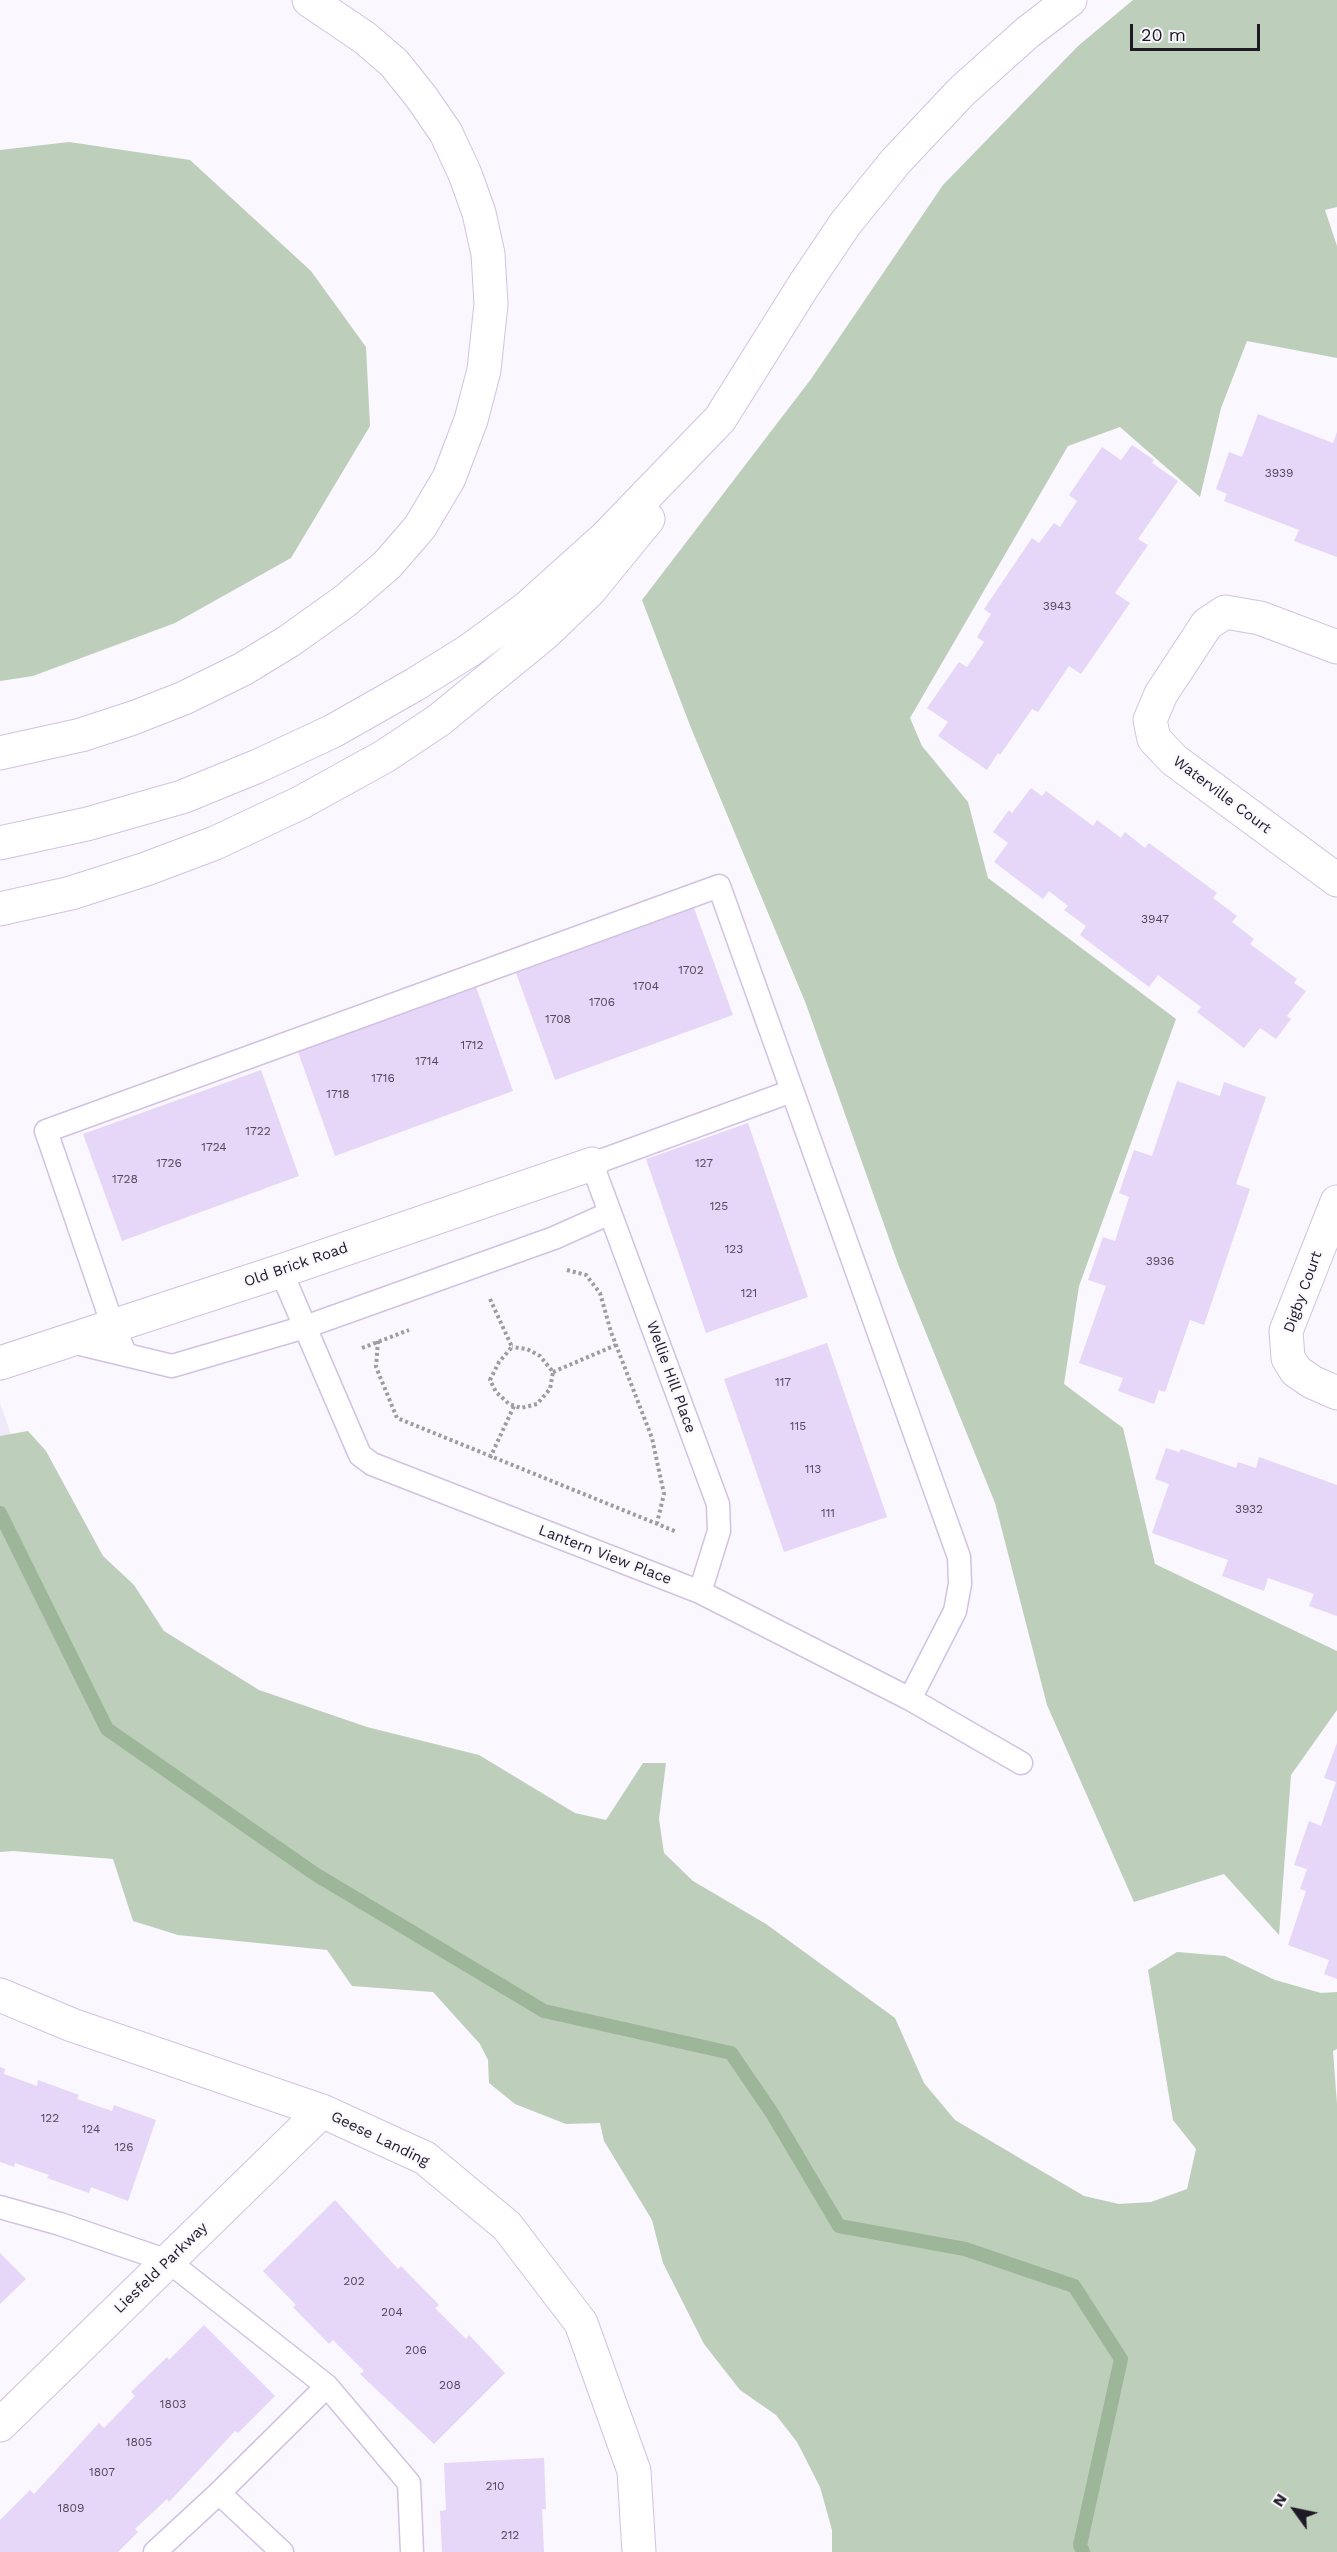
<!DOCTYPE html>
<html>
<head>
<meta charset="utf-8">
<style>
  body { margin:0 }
  #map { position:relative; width:1337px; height:2552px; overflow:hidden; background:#faf7fe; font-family:"Work Sans",sans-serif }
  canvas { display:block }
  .north { position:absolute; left:1265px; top:2480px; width:60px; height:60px; -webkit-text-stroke:4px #faf7fe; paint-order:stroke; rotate:303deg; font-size:16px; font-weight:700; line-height:24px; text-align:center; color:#1f1925 }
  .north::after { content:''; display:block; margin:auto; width:21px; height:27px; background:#1f1925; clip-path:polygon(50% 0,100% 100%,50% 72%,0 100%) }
  .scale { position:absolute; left:1130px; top:24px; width:130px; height:27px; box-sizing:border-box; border:3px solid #1f1925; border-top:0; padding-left:8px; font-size:18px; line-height:21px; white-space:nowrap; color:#1f1925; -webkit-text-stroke:4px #faf7fe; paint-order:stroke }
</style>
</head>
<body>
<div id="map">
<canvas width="1337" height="2552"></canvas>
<div class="north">N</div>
<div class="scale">20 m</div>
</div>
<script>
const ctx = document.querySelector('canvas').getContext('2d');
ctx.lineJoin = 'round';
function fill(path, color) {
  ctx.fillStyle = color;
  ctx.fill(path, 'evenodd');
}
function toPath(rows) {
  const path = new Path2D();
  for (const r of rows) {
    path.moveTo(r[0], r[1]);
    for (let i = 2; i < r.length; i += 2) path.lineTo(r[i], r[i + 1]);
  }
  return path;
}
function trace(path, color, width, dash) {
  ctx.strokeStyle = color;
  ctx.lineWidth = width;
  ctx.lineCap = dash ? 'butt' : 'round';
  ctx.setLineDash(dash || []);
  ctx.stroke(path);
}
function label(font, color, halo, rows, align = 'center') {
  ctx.font = font + ' "Work Sans",sans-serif';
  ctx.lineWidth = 4.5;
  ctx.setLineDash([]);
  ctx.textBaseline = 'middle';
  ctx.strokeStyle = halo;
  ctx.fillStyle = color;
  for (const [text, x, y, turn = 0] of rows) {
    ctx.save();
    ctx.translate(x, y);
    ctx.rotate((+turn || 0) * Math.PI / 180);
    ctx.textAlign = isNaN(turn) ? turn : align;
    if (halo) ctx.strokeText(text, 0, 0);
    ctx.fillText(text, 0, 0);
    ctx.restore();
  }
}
fill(toPath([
  [0,1403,17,1452,0,1458]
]), '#f0e9f9');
fill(toPath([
  [1133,0,1337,0,1337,207,1325,210,1337,246,1337,358,1247,341,1221,408,1200,497,1120,427,1068,446,910,718,922,746,968,802,988,878,1176,1019,1079,1286,1064,1384,1123,1428,1155,1564,1337,1651,1337,1710,1291,1775,1279,1935,1224,1874,1134,1902,1047,1705,995,1503,898,1264,806,1004,691,728,642,600,811,379,943,185,1078,46],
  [69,142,190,160,311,271,366,347,370,426,291,558,175,623,33,676,0,681,0,150],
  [28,1431,46,1451,103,1556,134,1585,164,1631,259,1690,367,1727,479,1755,575,1813,606,1820,643,1763,666,1763,659,1819,664,1853,693,1881,766,1924,895,2018,924,2083,955,2120,1084,2196,1119,2204,1151,2202,1187,2189,1196,2149,1173,2120,1148,1970,1177,1952,1225,1956,1275,1980,1321,1993,1337,1992,1337,2049,1333,2051,1337,2104,1337,2552,832,2552,832,2530,820,2487,797,2442,776,2415,740,2390,704,2344,663,2263,652,2220,604,2141,600,2123,566,2124,515,2104,489,2083,488,2060,480,2044,433,1992,352,1986,327,1950,178,1935,133,1921,113,1859,13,1851,0,1852,0,1436]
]), '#bdceba');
trace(toPath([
  [0,1513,107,1729,315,1874,544,2011,731,2053,772,2113,839,2226,965,2249,1074,2286,1121,2359,1080,2545,1083,2552]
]), '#9db598', 14);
fill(toPath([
  [1258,414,1333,443,1337,432,1337,557,1294,541,1299,530,1224,501,1227,494,1216,489,1229,452,1242,457],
  [1132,445,1154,460,1152,463,1178,481,1138,539,1148,545,1115,593,1130,603,1081,674,1069,666,1038,712,1032,709,1000,755,998,753,987,770,938,736,948,722,927,708,959,662,967,667,984,642,977,637,991,614,984,609,1032,538,1039,543,1054,523,1060,527,1077,501,1069,495,1102,447,1121,460],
  [1031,788,1042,796,1046,791,1093,826,1097,820,1121,838,1125,832,1145,848,1149,843,1217,893,1213,898,1237,916,1232,922,1254,939,1250,944,1297,979,1294,983,1306,991,1287,1016,1291,1019,1276,1039,1260,1028,1244,1048,1197,1012,1201,1007,1158,975,1149,987,1080,935,1086,926,1064,910,1068,906,1049,891,1043,899,994,862,1008,843,993,832,1009,810,1012,813],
  [694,908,733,1015,555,1080,516,973],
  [475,984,513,1091,335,1156,297,1049],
  [261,1070,299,1176,122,1241,83,1134],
  [1177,1081,1220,1096,1224,1082,1266,1097,1236,1184,1250,1189,1204,1325,1190,1320,1165,1392,1159,1390,1154,1404,1118,1391,1123,1378,1079,1363,1106,1286,1088,1280,1103,1237,1115,1241,1129,1197,1119,1193,1134,1150,1152,1156],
  [748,1123,808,1297,706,1333,646,1159],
  [827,1343,887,1517,784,1552,724,1379],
  [1166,1448,1179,1452,1181,1449,1236,1468,1238,1462,1256,1468,1259,1457,1337,1485,1337,1616,1309,1606,1314,1594,1268,1578,1264,1591,1222,1576,1228,1560,1152,1533,1169,1484,1155,1479],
  [1337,1743,1337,1979,1324,1974,1329,1960,1288,1945,1306,1891,1300,1889,1307,1869,1294,1865,1309,1821,1321,1826,1336,1782,1324,1778],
  [0,2067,5,2069,4,2074,37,2086,38,2080,79,2095,77,2099,112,2111,114,2105,156,2120,128,2201,91,2187,89,2193,47,2178,49,2175,15,2163,14,2167,0,2162],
  [335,2200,398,2269,401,2266,439,2305,435,2308,466,2339,469,2335,505,2373,434,2444,360,2374,364,2371,333,2340,329,2344,293,2307,296,2305,263,2271],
  [0,2253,26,2279,0,2304],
  [204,2325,275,2396,238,2433,235,2431,169,2502,167,2499,135,2529,138,2532,118,2552,0,2552,0,2520,30,2490,34,2494,99,2423,104,2428,135,2396,131,2392,167,2357,169,2360],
  [544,2458,546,2509,542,2509,544,2552,442,2552,440,2511,446,2510,444,2463]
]), '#e6d6f8');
const service = toPath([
  [281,1271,360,1455,372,1464,700,1592,910,1699,1021,1763],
  [68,1341,172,1366,305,1327,554,1238,610,1213],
  [126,1355,113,1326,46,1131,719,886,959,1557,960,1584,955,1611,910,1699],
  [700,1592,719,1531,718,1504,592,1164,792,1091],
  [0,2207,60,2224,168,2261,327,2386,409,2483,412,2552],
  [219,2493,327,2386],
  [155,2552,219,2493,282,2552]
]);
const minor = toPath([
  [1337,647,1260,618,1225,612,1207,624,1161,694,1150,720,1154,739,1174,760,1337,880],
  [1337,1202,1286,1331,1288,1358,1296,1371,1312,1382,1337,1393],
  [0,1363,281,1271,592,1164],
  [0,1995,72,2025,322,2111,425,2158,507,2226,581,2323,634,2471,639,2552],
  [0,2425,322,2111]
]);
const motorway = toPath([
  [0,753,81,735,133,718,184,698,243,669,289,641,345,601,387,565,420,527,449,478,471,420,484,370,491,304,488,254,479,213,465,174,446,133,422,98,394,63,365,38,309,0],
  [0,843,87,824,182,797,258,766,333,731,414,685,470,650,527,608,606,537,720,419,804,285,845,224,896,161,962,91,1028,32,1070,0],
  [0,909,71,893,146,869,215,843,300,803,385,756,439,720,543,635,590,590,648,519]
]);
trace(service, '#d1c2e3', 25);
trace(minor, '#d1c2e3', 35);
trace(motorway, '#d1c2e3', 35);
trace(toPath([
  [567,1270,586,1275,600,1293,611,1332,652,1438,664,1494,657,1523],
  [490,1299,512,1347,499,1362,490,1380,496,1392,509,1404,521,1408,537,1404,550,1389,553,1372,540,1356,527,1349,512,1347],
  [378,1341,376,1367,397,1418,677,1532],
  [362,1348,409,1330],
  [553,1372,616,1345],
  [490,1458,514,1406]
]), '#9f9ba4', 4, [3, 3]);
trace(service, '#fff', 22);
trace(minor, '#fff', 33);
trace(motorway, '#fff', 33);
label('12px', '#51485a', null, [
  ["3939",1279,473],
  ["3943",1057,606],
  ["3947",1155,919],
  ["1702",691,970],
  ["1704",646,986],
  ["1706",602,1002],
  ["1708",558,1019],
  ["1712",472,1045],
  ["1714",427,1061],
  ["1716",383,1078],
  ["1718",338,1094],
  ["1722",258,1131],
  ["1724",214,1147],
  ["1726",169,1163],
  ["127",704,1163],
  ["1728",125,1179],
  ["125",719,1206],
  ["123",734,1249],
  ["3936",1160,1261],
  ["121",749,1293],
  ["117",783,1382],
  ["115",798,1426],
  ["113",813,1469],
  ["3932",1249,1509],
  ["111",828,1513],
  ["122",50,2118],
  ["124",91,2129],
  ["126",124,2147],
  ["202",354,2281],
  ["204",392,2312],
  ["206",416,2350],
  ["208",450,2385],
  ["1803",173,2404],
  ["1805",139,2442],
  ["1807",102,2472],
  ["210",495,2486],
  ["1809",71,2508],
  ["212",510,2535]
]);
label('15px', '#1f1925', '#faf7fe', [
  ["Waterville Court",1222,795,37],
  ["Old Brick Road",296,1265,-19],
  ["Digby Court",1303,1292,-70],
  ["Wellie Hill Place",671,1377,70],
  ["Lantern View Place",605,1555,21],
  ["Geese Landing",380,2139,26],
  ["Liesfeld Parkway",161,2268,-44]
]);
</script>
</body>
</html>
